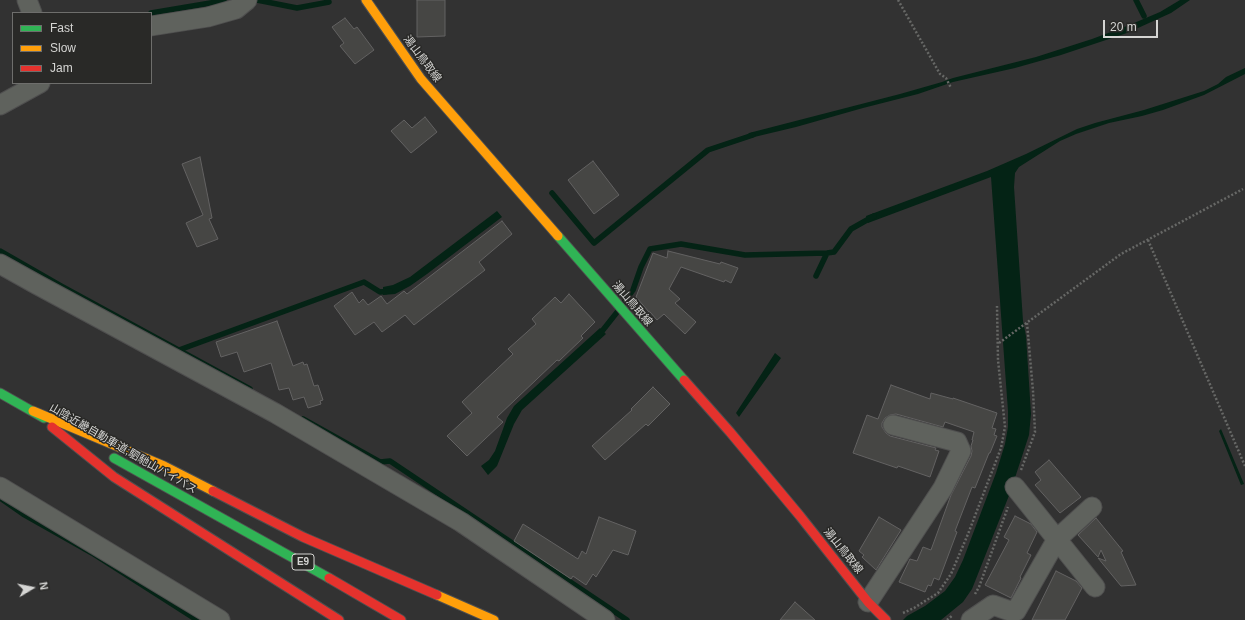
<!DOCTYPE html>
<html>
<head>
<meta charset="utf-8">
<style>
  body { margin:0 }
  #map { position:relative; width:1245px; height:620px; overflow:hidden; background:#323232; font-family:Helvetica,sans-serif }
  canvas { display:block }
  .legend { position:absolute; left:12px; top:12px; width:140px; height:72px; box-sizing:border-box; background:#292927; border:1px solid #6e6e6c; margin:0; padding:5px 7px; list-style:none; font-size:12px; color:#d5d5d3 }
  .legend li { display:flex; align-items:center; gap:8px; height:20px }
  .legend b { width:20px; border:1px solid #6e6e6c }
  .north { position:absolute; left:12px; top:568px; width:40px; height:40px; -webkit-text-stroke:3px #292927; paint-order:stroke; rotate:80deg; font-size:11px; font-weight:700; line-height:16px; text-align:center; color:#d5d5d3 }
  .north::after { content:''; display:block; margin:auto; width:14px; height:18px; background:#d5d5d3; clip-path:polygon(50% 0,100% 100%,50% 72%,0 100%) }
  .scale { position:absolute; left:1103px; top:20px; width:55px; height:18px; box-sizing:border-box; border:2px solid #d5d5d3; border-top:0; padding-left:5px; font-size:12px; line-height:14px; white-space:nowrap; color:#d5d5d3; -webkit-text-stroke:3px #292927; paint-order:stroke }
</style>
</head>
<body>
<div id="map">
<canvas width="1245" height="620"></canvas>
<ul class="legend">
<li><b style="height:5px;background:#30b455"></b>Fast</li>
<li><b style="height:5px;background:#ff9f0a"></b>Slow</li>
<li><b style="height:5px;background:#e5322d"></b>Jam</li>
</ul>
<div class="north">N</div>
<div class="scale">20 m</div>
</div>
<script>
const ctx = document.querySelector('canvas').getContext('2d');
ctx.lineJoin = 'round';
function fill(path, color) {
  ctx.fillStyle = color;
  ctx.fill(path, 'evenodd');
}
function toPath(rows) {
  const path = new Path2D();
  for (const r of rows) {
    path.moveTo(r[0], r[1]);
    for (let i = 2; i < r.length; i += 2) path.lineTo(r[i], r[i + 1]);
  }
  return path;
}
function trace(path, color, width, dash) {
  ctx.strokeStyle = color;
  ctx.lineWidth = width;
  ctx.lineCap = dash ? 'butt' : 'round';
  ctx.setLineDash(dash || []);
  ctx.stroke(path);
}
function label(font, color, halo, rows, align = 'center') {
  ctx.font = font + ' Helvetica,"Noto Sans JP",sans-serif';
  ctx.lineWidth = 3;
  ctx.setLineDash([]);
  ctx.textBaseline = 'middle';
  ctx.strokeStyle = halo;
  ctx.fillStyle = color;
  for (const [text, x, y, turn = 0] of rows) {
    ctx.save();
    ctx.translate(x, y);
    ctx.rotate((+turn || 0) * Math.PI / 180);
    ctx.textAlign = isNaN(turn) ? turn : align;
    if (halo) ctx.strokeText(text, 0, 0);
    ctx.fillText(text, 0, 0);
    ctx.restore();
  }
}
fill(toPath([
  [1180,0,1190,0,1171,13,1127,33,1061,55,1015,68,953,82,918,94,863,108,796,127,750,138,746,137,749,133,900,94,942,82,953,78,1036,57,1092,39,1127,26,1160,12],
  [1245,68,1245,74,1204,95,1163,110,1142,116,1109,123,1076,134,1060,141,1019,167,1015,173,1014,187,1023,321,1026,336,1031,414,1029,435,1010,493,972,589,963,602,941,620,903,620,907,616,925,606,945,591,955,577,963,560,996,473,1005,444,1008,427,1008,411,991,177,868,223,866,216,987,171,1026,154,1077,129,1095,123,1144,110,1204,91,1218,84,1226,77],
  [497,211,502,217,427,274,410,286,395,294,383,295,383,287,393,285,410,277],
  [600,328,606,334,522,410,514,424,497,466,488,475,481,466,489,460,495,451,507,418,514,406],
  [775,353,781,358,739,417,736,413],
  [1221,429,1244,484,1241,485,1219,431]
]), '#042315');
trace(toPath([
  [257,0,297,8,329,2],
  [1136,0,1144,16],
  [151,13,216,2,224,0],
  [552,193,594,243,708,150,753,135],
  [0,251,61,286,250,389],
  [816,276,827,253],
  [623,304,633,290,641,267,650,249,681,244,745,255,827,253,834,252,851,229,874,216],
  [599,335,618,311],
  [179,350,364,282,380,292,390,291],
  [303,419,380,462,390,461,627,620],
  [0,498,23,514,92,553,197,620]
]), '#042315', 5.5);
const building = toPath([
  [417,0,445,0,445,36,417,37,417,0],
  [345,18,354,29,357,27,374,50,355,64,340,46,344,43,332,27,345,18],
  [425,117,437,132,411,153,391,131,404,120,412,128,425,117],
  [200,157,212,218,209,219,218,239,197,247,186,223,203,215,182,164,200,157],
  [593,161,619,195,594,214,568,180,593,161],
  [502,221,512,234,479,262,485,270,414,325,405,315,382,332,374,322,355,335,334,306,352,292,359,303,363,299,368,305,381,296,387,304,404,291,407,294,502,221],
  [668,251,720,264,721,262,738,268,731,283,725,280,724,282,681,267,669,289,680,299,675,303,696,322,685,334,664,314,657,320,650,312,649,312,636,297,653,253,667,258,668,251],
  [569,294,595,322,581,336,583,338,559,361,557,360,497,417,503,422,467,456,447,436,472,413,462,402,513,354,508,349,536,324,532,319,555,297,561,303,569,294],
  [277,321,293,366,303,362,304,365,307,364,314,386,318,385,323,400,320,401,321,404,308,408,304,397,293,400,289,388,279,390,271,363,244,372,237,352,221,357,216,342,277,321],
  [891,385,930,399,931,393,953,399,953,398,997,413,992,428,996,429,994,435,997,436,990,453,989,453,975,488,972,487,955,531,957,532,939,580,934,578,931,586,928,585,925,592,899,582,910,559,917,561,923,547,931,550,951,495,971,456,972,451,971,446,973,440,972,440,974,432,945,422,943,427,896,414,890,415,885,418,882,423,882,427,886,433,890,436,936,448,935,450,939,451,930,477,898,466,897,468,853,453,867,415,878,419,891,385],
  [653,387,670,404,648,426,646,424,605,460,592,446,632,410,631,409,653,387],
  [1049,460,1081,497,1060,513,1035,485,1041,480,1035,472,1049,460],
  [1015,516,1031,524,1037,532,1027,553,1031,555,1020,577,1021,578,1011,598,985,585,1009,540,1004,537,1015,516],
  [599,517,636,531,628,555,613,550,596,577,593,574,586,585,573,576,571,579,514,541,523,524,578,559,582,551,586,554,599,517],
  [879,517,901,530,876,570,862,557,864,555,859,551,879,517],
  [1096,518,1123,551,1121,552,1136,585,1121,586,1098,558,1106,561,1101,550,1098,557,1078,535,1096,518],
  [1056,571,1076,581,1082,588,1065,620,1032,620,1056,571],
  [795,602,815,620,780,620,795,602]
]);
fill(building, '#464644');
trace(building, '#636262', 1);
const street = toPath([
  [27,0,32,13],
  [151,26,208,17,236,9,247,0],
  [0,105,40,83],
  [0,264,36,284,275,413,461,522,605,620],
  [0,487,220,620],
  [1015,487,1095,587],
  [868,602,943,488,961,451,957,442,893,425],
  [971,620,993,605,1010,611,1016,611,1057,539,1092,507]
]);
const fast = toPath([
  [558,236,684,380],
  [0,393,44,418],
  [114,458,329,578]
]);
const slow = toPath([
  [366,0,421,79,558,236],
  [33,411,164,466,213,491],
  [437,595,494,620]
]);
const jam = toPath([
  [684,380,730,432,800,516,868,602,886,620],
  [52,427,114,477,339,620],
  [213,491,303,537,437,595],
  [329,578,401,620]
]);
trace(street, '#4f4f4f', 21);
trace(fast, '#4f4f4f', 11);
trace(slow, '#4f4f4f', 11);
trace(jam, '#4f4f4f', 11);
trace(toPath([
  [898,0,940,74,946,78,951,88],
  [1148,240,1245,466],
  [999,343,1121,254,1243,189],
  [1021,470,1035,432,1033,391,1027,323],
  [975,594,979,587,1008,507],
  [903,613,914,608,938,593,951,574,968,534,1001,448,1005,427,998,360,997,306],
  [947,620,953,615]
]), '#676866', 2.5, [2, 2]);
trace(street, '#5f625d', 19);
trace(fast, '#30b455', 9);
trace(slow, '#ff9f0a', 9);
trace(jam, '#e5322d', 9);
for (const [x, y, w] of [
  [303,562,22]
]) {
  const box = new Path2D();
  box.roundRect(x - w / 2, y - 8, w, 16, 3);
  ctx.fillStyle = '#292927';
  ctx.fill(box);
  trace(box, '#d5d5d3', 1);
}
label('bold 10px', '#d5d5d3', null, [
  ["E9",303,562]
]);
label('11px', '#d5d5d3', '#292927', [
  ["湯山鳥取線",422,59,53],
  ["湯山鳥取線",632,304,49],
  ["山陰近畿自動車道;駟馳山バイパス",123,449,30],
  ["湯山鳥取線",843,551,51]
]);
</script>
</body>
</html>
